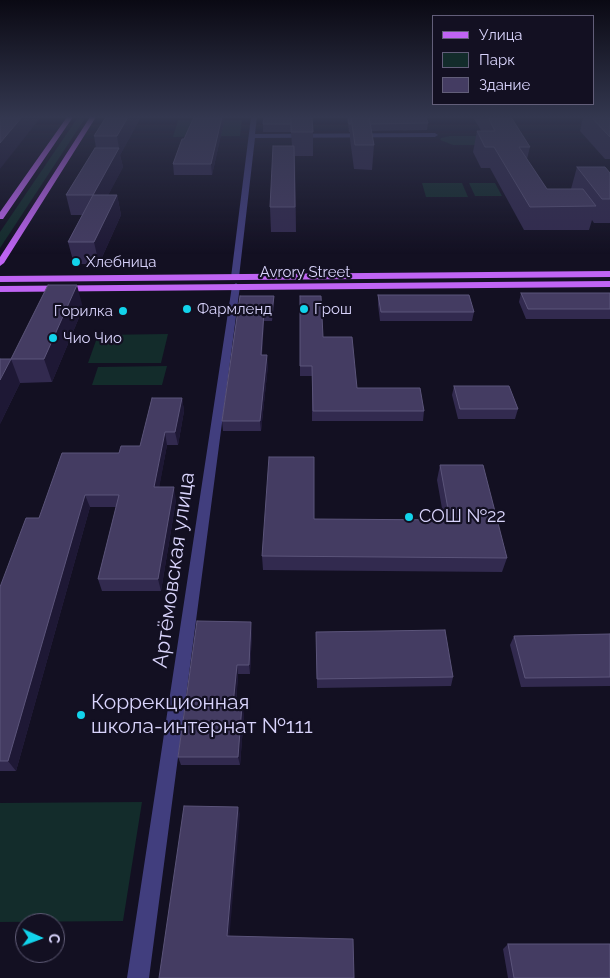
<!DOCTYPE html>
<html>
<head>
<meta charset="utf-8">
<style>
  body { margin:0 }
  #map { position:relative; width:610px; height:978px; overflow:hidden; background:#131022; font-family:Raleway,sans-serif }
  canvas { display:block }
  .legend { position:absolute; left:432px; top:15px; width:162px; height:90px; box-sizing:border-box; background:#131022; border:1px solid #625e79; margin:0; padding:6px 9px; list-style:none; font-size:15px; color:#d9d4fc }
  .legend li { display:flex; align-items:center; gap:10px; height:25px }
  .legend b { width:25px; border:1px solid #625e79 }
  .north { position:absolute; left:15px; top:913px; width:50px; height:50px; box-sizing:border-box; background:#131022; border:1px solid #625e79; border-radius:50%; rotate:92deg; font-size:14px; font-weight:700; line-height:20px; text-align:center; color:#d9d4fc }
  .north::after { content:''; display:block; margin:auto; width:18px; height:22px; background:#12d3eb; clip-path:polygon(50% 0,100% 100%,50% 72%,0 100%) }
</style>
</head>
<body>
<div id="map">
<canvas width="610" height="978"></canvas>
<ul class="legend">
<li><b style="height:6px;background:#bf64f3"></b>Улица</li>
<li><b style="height:14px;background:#132c2b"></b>Парк</li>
<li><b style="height:14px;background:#443c62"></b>Здание</li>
</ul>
<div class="north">С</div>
</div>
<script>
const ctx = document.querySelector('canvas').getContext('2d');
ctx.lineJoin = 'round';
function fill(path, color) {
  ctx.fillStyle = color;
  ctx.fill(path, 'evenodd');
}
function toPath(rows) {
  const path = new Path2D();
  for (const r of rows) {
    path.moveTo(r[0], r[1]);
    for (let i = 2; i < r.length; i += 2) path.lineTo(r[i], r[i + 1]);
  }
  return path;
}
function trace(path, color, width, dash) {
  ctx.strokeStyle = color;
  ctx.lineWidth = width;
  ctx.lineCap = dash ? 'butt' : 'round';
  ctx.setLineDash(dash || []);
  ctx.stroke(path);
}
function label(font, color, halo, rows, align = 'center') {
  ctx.font = font + ' Raleway,sans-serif';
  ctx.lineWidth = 4.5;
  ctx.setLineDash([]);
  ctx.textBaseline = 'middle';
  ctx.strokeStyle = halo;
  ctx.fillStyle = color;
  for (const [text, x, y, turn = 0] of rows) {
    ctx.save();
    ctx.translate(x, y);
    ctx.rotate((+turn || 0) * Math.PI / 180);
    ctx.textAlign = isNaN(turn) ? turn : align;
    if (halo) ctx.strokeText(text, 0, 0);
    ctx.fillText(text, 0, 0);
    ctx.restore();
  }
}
fill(toPath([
  [78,117,86,117,0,248,0,232],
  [178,120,242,120,240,136,173,137],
  [449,136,494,136,499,145,453,145,440,140,441,138],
  [422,183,462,183,468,197,426,197],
  [469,183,495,183,502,196,475,196],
  [168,334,161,363,88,363,98,335],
  [167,366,162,385,92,385,98,367],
  [142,802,123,921,0,922,0,803]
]), '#132c2b');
fill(toPath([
  [251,117,257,117,255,134,435,133,438,135,435,137,255,138,239,277,235,280,231,277,251,117],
  [236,283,240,286,149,978,127,978,232,286,236,283]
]), '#413e7e');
fill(toPath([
  [67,117,73,117,3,219,0,219,0,212,67,117],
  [90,117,96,117,4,263,0,266,0,257,90,117],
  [610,271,610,277,0,282,0,276,610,271],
  [610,281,610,287,0,292,0,286,610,281]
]), '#bf64f3');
fill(toPath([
  [106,117,141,117,120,155,123,167,108,195,117,195,121,215,99,264,74,264,68,242,82,215,71,215,66,195,96,148,94,136],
  [194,117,225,117,212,175,174,175,173,164],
  [312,117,313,132,313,156,295,156,296,232,271,232,270,207,292,146,291,132,263,132,263,124],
  [347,117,426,117,428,123,427,130,371,131,374,145,372,170,354,169,350,139,350,132,349,132],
  [473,117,511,117,530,147,527,159,547,189,571,189,577,167,610,173,610,223,594,223,592,220,589,230,524,230,490,168,481,168,473,152,477,131,481,131],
  [583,117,610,117,610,159,605,159,580,131],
  [521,293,610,293,610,319,526,319,519,302],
  [378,295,474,312,472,321,380,321,378,305],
  [240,296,274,296,274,305,272,321,264,321,262,355,268,365,261,431,223,431,222,421],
  [300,296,323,337,357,388,424,411,423,421,312,421,312,376,300,376],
  [83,308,52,382,20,383,0,424,11,359],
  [454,386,518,409,515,419,458,419,452,395],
  [182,398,184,411,178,445,167,445,159,487,176,500,161,591,102,591,98,579,116,507,90,507,16,771,0,771,0,587,39,518,119,453,140,446],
  [440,465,507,558,502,572,263,570,262,556,314,519,444,520,437,480],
  [252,631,250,674,238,674,236,705,244,714,240,765,181,765,178,757],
  [316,632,453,677,451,686,317,688],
  [610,634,610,686,521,687,510,645,514,636],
  [508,944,610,978,508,978,503,949]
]), '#322a4f');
fill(toPath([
  [22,117,41,117,0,169,0,143],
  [128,117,141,117,120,155,123,167,98,215,93,195,119,148,117,136],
  [222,117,225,117,212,175,211,164],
  [117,195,121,215,99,264,94,242],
  [77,285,83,308,52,382,44,359],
  [274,296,274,305,272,321,272,312],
  [264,312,264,321,261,365,261,355],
  [267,355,268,365,261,431,260,421],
  [11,359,20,383,0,424,0,380],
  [182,398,184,411,178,445,175,432],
  [165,432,167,445,157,500,154,487],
  [174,487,176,500,161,591,158,579],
  [85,495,90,507,16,771,8,761],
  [251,622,252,631,250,674,249,665],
  [237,665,238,674,235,714,233,705],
  [242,705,244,714,240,765,238,757],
  [238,807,240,814,229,941,227,936]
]), '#1e1835');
const building = toPath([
  [0,117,22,117,0,143,0,117],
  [106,117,128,117,117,136,94,136,106,117],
  [194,117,222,117,211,164,173,164,182,139,184,139,194,117],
  [264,117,291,117,291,124,263,124,264,117],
  [291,117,312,117,313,132,291,132,291,117],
  [348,117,351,117,351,124,349,124,348,117],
  [351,117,369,117,374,145,355,145,351,117],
  [369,117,426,117,428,123,370,124,369,117],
  [488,117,511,117,530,147,519,147,547,189,583,189,596,206,530,207,494,147,485,147,477,131,495,131,488,117],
  [591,117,610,117,610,137,591,117],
  [273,146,294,146,295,207,270,207,273,146],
  [95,148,119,148,93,195,66,195,95,148],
  [577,167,605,167,610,173,610,199,602,199,577,167],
  [93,195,117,195,94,242,68,242,93,195],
  [48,285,77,285,44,359,11,359,48,285],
  [521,293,610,293,610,309,528,309,521,293],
  [378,295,469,295,474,312,381,312,378,295],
  [240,296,274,296,272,312,264,312,261,355,267,355,260,421,222,421,240,296],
  [300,296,321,296,323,337,352,337,357,388,420,388,424,411,313,411,312,366,300,366,300,296],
  [0,359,11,359,0,380,0,359],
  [454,386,509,386,518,409,460,409,454,386],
  [152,398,182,398,175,432,165,432,154,487,174,487,158,579,98,579,119,495,85,495,8,761,0,761,0,587,26,518,39,518,62,453,119,453,121,446,140,446,152,398],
  [269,457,314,457,314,519,450,520,440,465,483,465,507,558,262,556,269,457],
  [197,621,251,622,249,665,237,665,233,705,242,705,238,757,178,757,197,621],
  [445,630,453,677,317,679,316,632,445,630],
  [610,634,610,677,525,678,514,636,610,634],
  [184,806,238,807,227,936,353,939,354,978,159,978,184,806],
  [508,944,610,944,610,978,514,978,508,944]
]);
fill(building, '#443c62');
trace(building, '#5b547a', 1);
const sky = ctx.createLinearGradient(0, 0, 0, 254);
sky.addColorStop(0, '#0a0913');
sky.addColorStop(0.46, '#33374f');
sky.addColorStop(1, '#33374f00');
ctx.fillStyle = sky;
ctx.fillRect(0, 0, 610, 254);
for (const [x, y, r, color] of [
  [76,262,5,"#12d3eb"],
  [187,309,5,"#12d3eb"],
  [304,309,5,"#12d3eb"],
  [123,311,5,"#12d3eb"],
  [53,338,5,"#12d3eb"],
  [409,517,5,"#12d3eb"],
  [81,715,5,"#12d3eb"]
]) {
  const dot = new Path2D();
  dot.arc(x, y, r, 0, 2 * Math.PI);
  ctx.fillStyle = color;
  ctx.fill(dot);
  trace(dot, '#131022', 2);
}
label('15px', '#d9d4fc', '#131022', [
  ["Хлебница",86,262],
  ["Фармленд",197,309],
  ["Грош",314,309],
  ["Горилка",113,311,"right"],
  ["Чио Чио",63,338]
], 'left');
label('15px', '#d9d4fc', '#131022', [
  ["Avrory Street",305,272]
]);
label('18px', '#d9d4fc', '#131022', [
  ["СОШ №22",419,517]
], 'left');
label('21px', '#d9d4fc', '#131022', [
  ["Артёмовская улица",174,570,-82]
]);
label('21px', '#d9d4fc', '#131022', [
  ["Коррекционная",91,703],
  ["школа-интернат №111",91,727]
], 'left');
</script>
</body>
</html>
